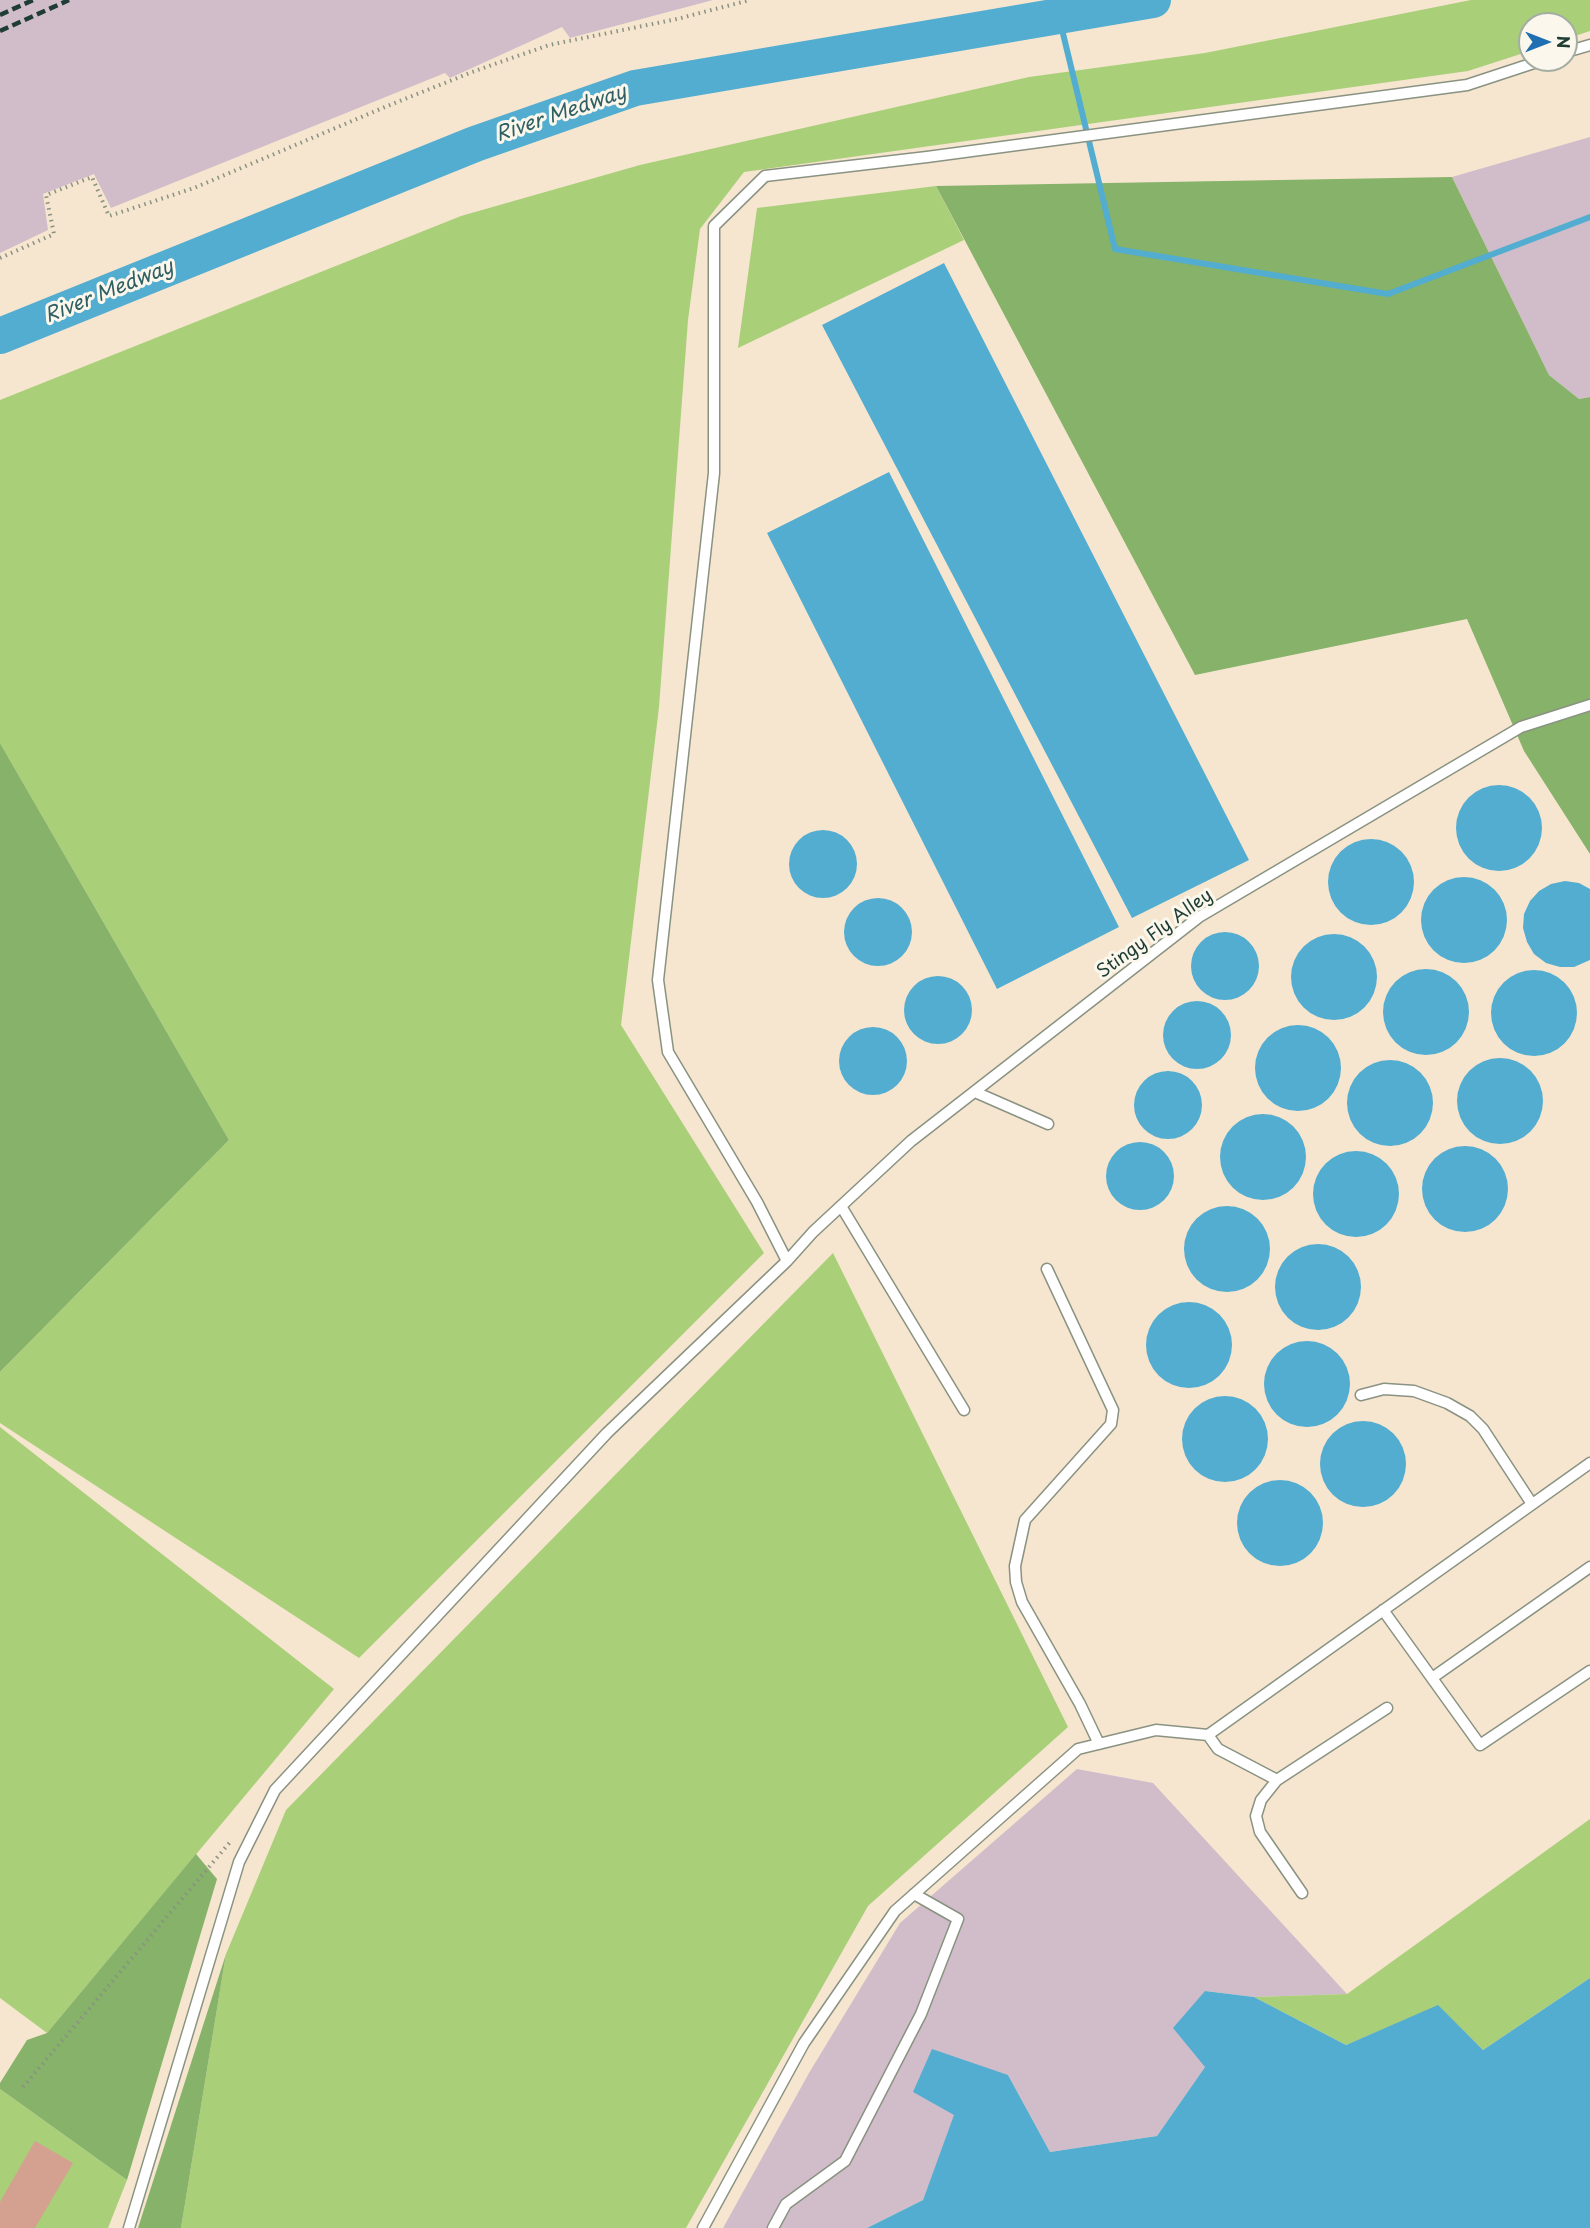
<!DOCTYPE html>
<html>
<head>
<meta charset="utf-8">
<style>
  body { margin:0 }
  #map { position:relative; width:1590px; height:2228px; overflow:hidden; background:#f6e6d0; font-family:"Playpen Sans",sans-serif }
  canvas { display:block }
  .north { position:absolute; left:1518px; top:12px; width:60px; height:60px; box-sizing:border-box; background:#fbf7ec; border:2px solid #a3ada2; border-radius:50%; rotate:90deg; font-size:16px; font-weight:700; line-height:24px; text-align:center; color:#1f3d34 }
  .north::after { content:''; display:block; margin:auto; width:21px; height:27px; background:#1f6fb2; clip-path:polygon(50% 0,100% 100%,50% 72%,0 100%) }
</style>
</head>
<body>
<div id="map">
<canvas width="1590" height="2228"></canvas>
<div class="north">N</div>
</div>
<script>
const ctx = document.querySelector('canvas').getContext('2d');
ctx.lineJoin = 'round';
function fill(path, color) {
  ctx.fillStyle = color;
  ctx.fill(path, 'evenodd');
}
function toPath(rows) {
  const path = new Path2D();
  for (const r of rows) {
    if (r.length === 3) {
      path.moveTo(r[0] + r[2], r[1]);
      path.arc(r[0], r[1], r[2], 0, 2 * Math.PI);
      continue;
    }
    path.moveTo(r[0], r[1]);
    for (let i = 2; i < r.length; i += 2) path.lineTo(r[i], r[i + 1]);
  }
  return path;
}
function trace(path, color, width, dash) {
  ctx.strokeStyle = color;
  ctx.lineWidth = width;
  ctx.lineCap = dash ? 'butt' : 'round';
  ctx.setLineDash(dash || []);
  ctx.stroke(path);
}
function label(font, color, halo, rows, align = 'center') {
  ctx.font = font + ' "Playpen Sans",sans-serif';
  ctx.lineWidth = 6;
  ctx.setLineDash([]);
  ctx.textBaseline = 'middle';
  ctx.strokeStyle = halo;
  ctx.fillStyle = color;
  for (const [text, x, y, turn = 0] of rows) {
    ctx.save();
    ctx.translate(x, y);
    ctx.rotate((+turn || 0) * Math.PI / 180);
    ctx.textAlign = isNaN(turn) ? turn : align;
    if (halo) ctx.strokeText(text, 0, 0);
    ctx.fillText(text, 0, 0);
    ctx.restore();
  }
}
fill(toPath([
  [0,0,713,0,570,38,562,27,450,78,445,73,111,208,94,174,43,194,48,230,0,253],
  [1590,137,1590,397,1579,399,1549,375,1452,177],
  [1077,1769,1153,1783,1347,1994,1254,1997,1205,1991,1205,2067,1157,2136,1050,2152,1008,2075,955,2115,923,2200,867,2228,723,2228,809,2073,900,1923]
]), '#d1bdca');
fill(toPath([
  [1471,0,1590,0,1590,31,1566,39,1566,24,1530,24,1530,51,1468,71,744,172,700,229,688,320,659,707,621,1025,764,1253,359,1658,0,1423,0,1372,229,1140,0,743,0,400,461,216,640,165,1029,77,1205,53],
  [936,186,964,240,738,348,757,208],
  [833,1253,1068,1727,868,1906,686,2228,181,2228,226,1954,286,1810],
  [0,1427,334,1689,47,2033,0,1998],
  [1590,1819,1590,1978,1483,2050,1438,2006,1346,2045,1254,1997,1347,1994],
  [0,2089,127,2180,108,2228,25,2228,0,2216]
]), '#a9cf79');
fill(toPath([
  [1452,177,1549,375,1579,399,1590,397,1590,854,1524,751,1467,619,1195,675,936,186],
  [0,743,229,1140,0,1372],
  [196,1854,217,1879,127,2180,0,2089,0,2083,27,2040,47,2033],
  [226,1954,181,2228,138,2228]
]), '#86b269');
fill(toPath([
  [944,263,1249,860,1132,918,822,325],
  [889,472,1119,927,997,989,767,533],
  [1499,828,43],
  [823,864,34],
  [1371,882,43],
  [1464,920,43],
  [1565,881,1579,883,1590,889,1590,960,1574,967,1560,967,1546,963,1534,954,1527,942,1523,928,1524,914,1530,901,1539,891,1551,884],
  [878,932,34],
  [1225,966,34],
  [1334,977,43],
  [1426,1012,43],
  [1534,1013,43],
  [938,1010,34],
  [1197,1035,34],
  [1298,1068,43],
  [873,1061,34],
  [1500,1101,43],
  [1390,1103,43],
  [1168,1105,34],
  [1263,1157,43],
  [1140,1176,34],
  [1465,1189,43],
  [1356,1194,43],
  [1227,1249,43],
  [1318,1287,43],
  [1189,1345,43],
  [1307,1384,43],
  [1225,1439,43],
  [1363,1464,43],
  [1280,1523,43],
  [1590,1978,1590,2228,867,2228,923,2200,954,2115,913,2092,932,2049,1008,2075,1050,2152,1157,2136,1205,2067,1173,2028,1205,1991,1254,1997,1346,2045,1438,2005,1483,2050]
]), '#53add0');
trace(toPath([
  [1059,17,1115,249,1388,294,1590,217]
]), '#53add0', 6);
trace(toPath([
  [0,336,475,144,635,88,1153,0]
]), '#53add0', 36);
fill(toPath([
  [35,2141,73,2163,35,2228,0,2228,0,2202]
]), '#d4a090');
const service = toPath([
  [1566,52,1590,45],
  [975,1092,1048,1124],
  [841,1206,964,1410],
  [787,1261,757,1202,668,1052,658,980,714,473,714,226,765,176,927,157,1467,85,1543,60],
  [1047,1269,1113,1410,1111,1424,1025,1520,1015,1566,1016,1582,1022,1602,1080,1704,1099,1744],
  [1361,1395,1384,1389,1414,1391,1447,1403,1470,1416,1483,1429,1532,1504],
  [1383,1610,1480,1745,1590,1671],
  [1432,1678,1590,1567],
  [1208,1735,1218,1749,1277,1780],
  [1302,1893,1260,1832,1256,1816,1261,1800,1277,1780,1387,1708],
  [129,2228,239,1862,275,1790,607,1433,787,1261,813,1232,911,1141,1199,917,1521,727,1590,705],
  [703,2228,804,2043,895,1911,1078,1749,1156,1730,1208,1735,1590,1463],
  [773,2228,786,2204,845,2161,921,2014,958,1919,914,1894]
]);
trace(service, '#8a9282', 13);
trace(toPath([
  [0,258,54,234,46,195,92,177,109,216,194,188,385,107,472,72,549,45,677,19,750,0],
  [23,2087,231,1841]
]), '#8a9282', 4, [1.5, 4.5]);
trace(service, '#fff', 10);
trace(toPath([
  [0,15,33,0],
  [0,31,69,0]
]), '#1f3d34', 4.5, [9, 4.5]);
label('18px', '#1f3d34', '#fbf7ec', [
  ["Stingy Fly Alley",1155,934,-36]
]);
label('italic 20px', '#2f5f63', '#fbf7ec', [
  ["River Medway",561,114,-19],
  ["River Medway",109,292,-22]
]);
</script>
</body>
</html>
